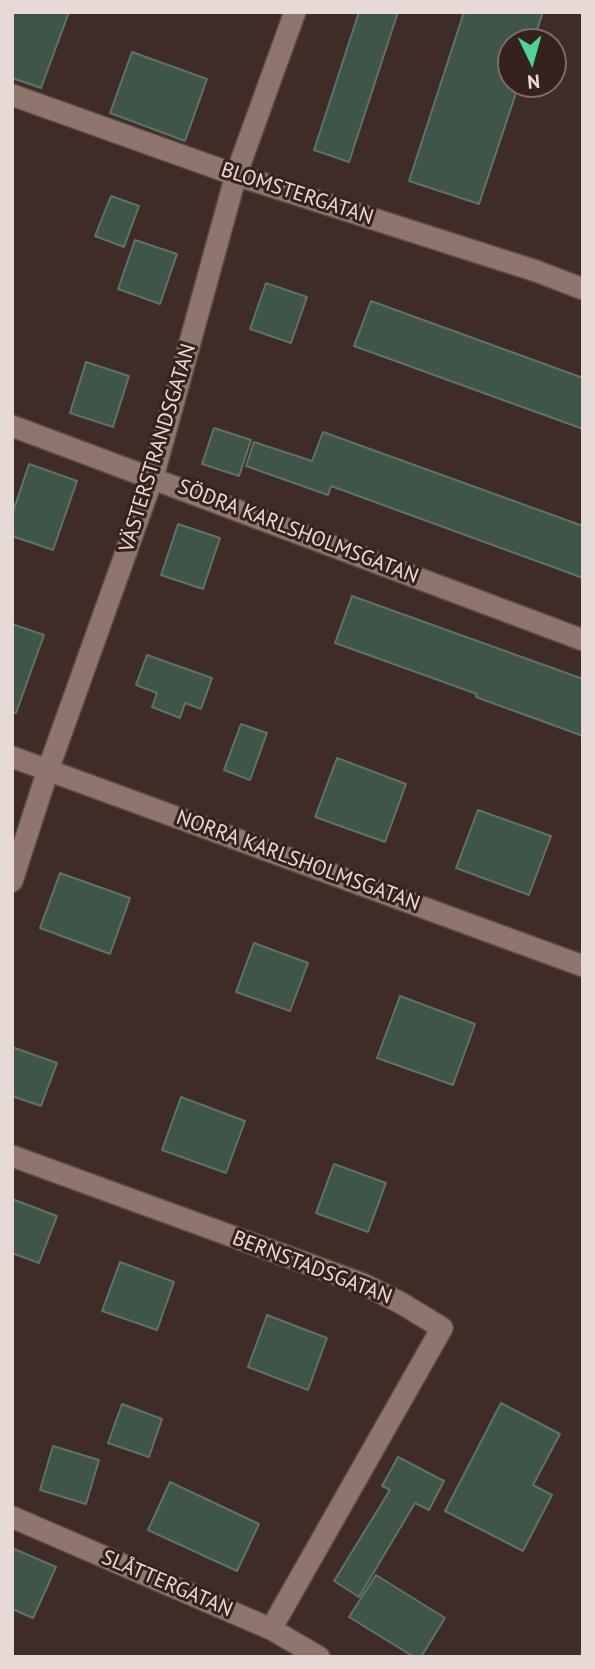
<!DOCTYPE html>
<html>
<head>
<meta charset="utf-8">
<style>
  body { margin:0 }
  #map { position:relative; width:595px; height:1669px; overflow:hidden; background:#402c26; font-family:"PT Sans",sans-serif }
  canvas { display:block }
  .frame { position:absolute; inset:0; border:14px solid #e7d9d5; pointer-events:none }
  .north { position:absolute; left:497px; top:28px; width:70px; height:70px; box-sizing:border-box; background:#36221c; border:2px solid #7d6b66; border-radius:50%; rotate:175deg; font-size:19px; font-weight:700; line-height:28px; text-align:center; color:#e7d9d5 }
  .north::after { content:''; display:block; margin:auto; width:24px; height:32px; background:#50d398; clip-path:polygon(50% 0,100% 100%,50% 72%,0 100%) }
</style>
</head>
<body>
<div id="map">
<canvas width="595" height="1669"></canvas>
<div class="frame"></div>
<div class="north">N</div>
</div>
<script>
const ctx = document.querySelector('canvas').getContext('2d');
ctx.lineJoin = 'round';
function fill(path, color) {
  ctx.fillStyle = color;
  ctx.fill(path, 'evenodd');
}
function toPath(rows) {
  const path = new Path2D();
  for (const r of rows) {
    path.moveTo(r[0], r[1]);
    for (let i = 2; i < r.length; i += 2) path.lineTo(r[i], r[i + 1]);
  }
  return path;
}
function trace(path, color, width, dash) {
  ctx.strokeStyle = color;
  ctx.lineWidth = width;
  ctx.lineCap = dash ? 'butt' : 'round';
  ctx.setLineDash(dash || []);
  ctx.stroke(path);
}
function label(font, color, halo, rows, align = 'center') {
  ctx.font = font + ' "PT Sans",sans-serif';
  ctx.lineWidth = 6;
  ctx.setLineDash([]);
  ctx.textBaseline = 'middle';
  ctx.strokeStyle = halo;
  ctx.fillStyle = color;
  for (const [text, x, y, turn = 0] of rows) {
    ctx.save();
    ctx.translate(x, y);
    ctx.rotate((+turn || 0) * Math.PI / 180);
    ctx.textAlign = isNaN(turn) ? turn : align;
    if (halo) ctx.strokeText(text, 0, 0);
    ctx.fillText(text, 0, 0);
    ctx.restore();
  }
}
const building = toPath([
  [12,12,69,12,41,88,12,78,12,12],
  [359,12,398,12,349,162,314,150,359,12],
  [464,12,543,12,533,42,511,42,511,84,519,84,479,204,409,181,464,12],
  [132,52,207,79,185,141,110,113,132,52],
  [111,196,139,206,124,247,95,236,111,196],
  [135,240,177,254,160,304,118,289,135,240],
  [266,283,307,297,291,343,250,329,266,283],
  [371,301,583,378,583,429,354,346,371,301],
  [86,362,129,376,113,427,70,413,86,362],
  [214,428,251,440,239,476,202,464,214,428],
  [323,432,583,526,583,578,331,486,328,495,246,466,254,442,312,461,323,432],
  [29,464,77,481,53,550,12,536,12,515,29,464],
  [178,524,220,538,203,589,161,575,178,524],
  [352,596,583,679,583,736,476,697,477,694,335,643,352,596],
  [12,624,44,635,16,713,12,712,12,624],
  [147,655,212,678,201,709,185,703,180,718,152,707,157,693,136,685,147,655],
  [241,724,267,733,250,780,224,770,241,724],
  [337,758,406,784,385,842,315,817,337,758],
  [478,810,551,836,529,895,456,868,478,810],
  [60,873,130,898,110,954,40,928,60,873],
  [254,943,308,963,290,1011,236,992,254,943],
  [400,996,475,1024,453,1085,377,1058,400,996],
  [12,1047,57,1063,41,1106,12,1096,12,1047],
  [181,1097,245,1121,226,1173,162,1150,181,1097],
  [334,1164,386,1183,368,1232,316,1213,334,1164],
  [12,1199,57,1216,39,1263,12,1253,12,1199],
  [120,1262,174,1282,157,1330,102,1311,120,1262],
  [267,1315,327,1338,308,1390,248,1367,267,1315],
  [501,1403,560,1434,533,1485,552,1495,523,1551,445,1511,501,1403],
  [122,1404,162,1419,149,1457,108,1443,122,1404],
  [53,1446,99,1460,86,1504,40,1490,53,1446],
  [398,1457,444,1481,429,1510,415,1503,359,1597,334,1581,390,1490,382,1486,398,1457],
  [170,1482,259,1524,237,1571,148,1530,170,1482],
  [12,1548,56,1567,33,1618,12,1609,12,1548],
  [376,1575,445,1618,421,1657,414,1657,349,1617,376,1575]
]);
fill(building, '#40554a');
trace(building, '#5d7366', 2);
const street = toPath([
  [12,95,236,175,536,271,583,289],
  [12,426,583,640],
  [12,757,583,966],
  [12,881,48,770,153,477,236,175,295,12],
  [12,1156,363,1284,401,1303,442,1328,271,1629],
  [12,1517,271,1629,319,1657]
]);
trace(street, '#5c4b46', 24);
trace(street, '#8e766f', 21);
label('21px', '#e7d9d5', '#36221c', [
  ["BLOMSTERGATAN",297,194,18],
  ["VÄSTERSTRANDSGATAN",158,448,-73],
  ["SÖDRA KARLSHOLMSGATAN",298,532,21],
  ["NORRA KARLSHOLMSGATAN",298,861,20],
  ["BERNSTADSGATAN",312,1268,21],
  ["SLÅTTERGATAN",167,1584,23]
]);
</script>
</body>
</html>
